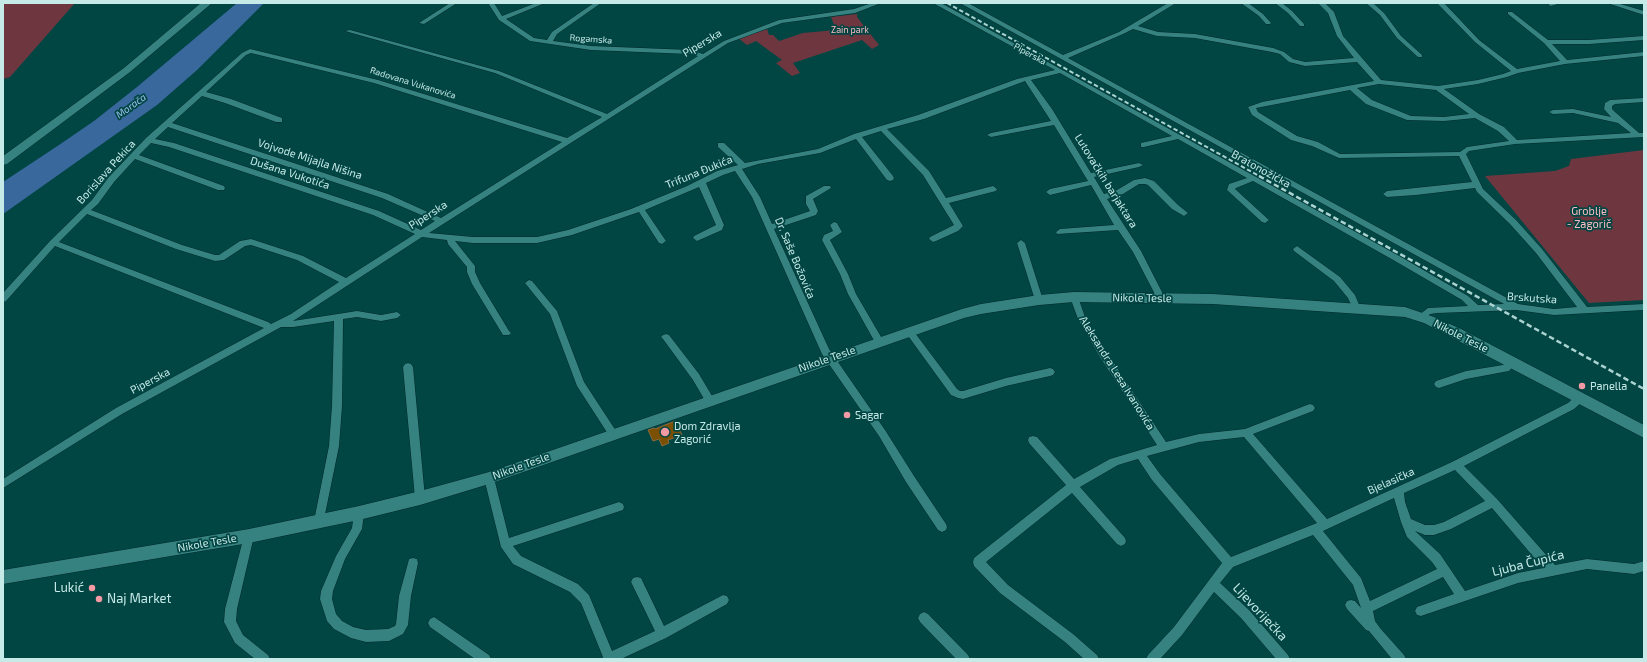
<!DOCTYPE html>
<html>
<head>
<meta charset="utf-8">
<style>
  body { margin:0 }
  #map { position:relative; width:1647px; height:662px; overflow:hidden; background:#024644; font-family:"Exo 2",sans-serif }
  canvas { display:block }
  .frame { position:absolute; inset:0; border:4px solid #c6eae8; pointer-events:none }
</style>
</head>
<body>
<div id="map">
<canvas width="1647" height="662"></canvas>
<div class="frame"></div>
</div>
<script>
const ctx = document.querySelector('canvas').getContext('2d');
ctx.lineJoin = 'round';
function fill(path, color) {
  ctx.fillStyle = color;
  ctx.fill(path, 'evenodd');
}
function toPath(rows) {
  const path = new Path2D();
  for (const r of rows) {
    path.moveTo(r[0], r[1]);
    for (let i = 2; i < r.length; i += 2) path.lineTo(r[i], r[i + 1]);
  }
  return path;
}
function trace(path, color, width, dash) {
  ctx.strokeStyle = color;
  ctx.lineWidth = width;
  ctx.lineCap = dash ? 'butt' : 'round';
  ctx.setLineDash(dash || []);
  ctx.stroke(path);
}
function label(font, color, halo, rows, align = 'center') {
  ctx.font = font + ' "Exo 2",sans-serif';
  ctx.lineWidth = 3.5;
  ctx.setLineDash([]);
  ctx.textBaseline = 'middle';
  ctx.strokeStyle = halo;
  ctx.fillStyle = color;
  for (const [text, x, y, turn = 0] of rows) {
    ctx.save();
    ctx.translate(x, y);
    ctx.rotate((+turn || 0) * Math.PI / 180);
    ctx.textAlign = isNaN(turn) ? turn : align;
    if (halo) ctx.strokeText(text, 0, 0);
    ctx.fillText(text, 0, 0);
    ctx.restore();
  }
}
fill(toPath([
  [3,3,75,3,10,77,3,79],
  [857,14,857,17,879,45,872,49,862,40,793,63,800,73,792,76,776,63,782,60,756,41,747,45,738,38,767,29,769,35,773,35,779,41,803,33,836,30,831,17],
  [1644,150,1644,300,1589,303,1485,176,1555,171,1569,166,1571,159]
]), '#6e373f');
fill(toPath([
  [237,3,264,3,197,70,157,105,3,214,3,182,59,145,94,121,137,87]
]), '#39689d');
const building = toPath([
  [675,421,682,435,668,440,669,443,662,446,659,439,653,441,648,430,654,428,655,429,675,421]
]);
fill(building, '#7c5003');
trace(building, '#8b693c', 1);
const street = toPath([
  [450,3,457,3,424,24,419,23,450,3],
  [488,3,494,3,502,16,536,3,545,3,506,19,534,38,547,40,552,32,594,3,601,3,557,34,553,41,591,46,690,50,703,54,724,41,779,20,854,9,872,3,881,3,855,13,782,23,728,43,429,233,473,237,537,237,568,230,631,209,687,186,717,171,738,165,718,147,718,143,724,143,745,163,818,149,854,134,918,115,1017,79,1055,70,933,3,941,3,1401,257,1468,296,1478,305,1504,304,960,3,968,3,1063,55,1119,32,1168,3,1176,3,1138,26,1158,32,1195,34,1273,48,1284,52,1293,59,1305,62,1354,58,1337,36,1328,13,1318,3,1325,3,1334,12,1343,36,1381,80,1438,86,1478,80,1503,74,1511,71,1475,42,1437,3,1444,3,1479,40,1517,69,1560,61,1544,43,1508,14,1508,12,1512,12,1548,40,1589,40,1644,36,1644,40,1589,44,1552,44,1567,60,1644,52,1644,56,1565,64,1518,73,1507,77,1478,84,1444,89,1479,114,1504,127,1517,140,1631,133,1618,123,1573,113,1553,114,1549,112,1553,110,1573,109,1611,117,1604,109,1605,103,1610,100,1644,98,1644,102,1615,104,1612,106,1612,109,1615,112,1639,133,1644,133,1644,137,1515,144,1469,151,1466,154,1483,189,1516,220,1542,249,1587,307,1644,304,1644,310,1554,315,1516,310,1437,313,1430,314,1425,319,1419,319,1418,317,1419,315,1428,308,1468,306,1462,300,1395,261,1253,181,1236,188,1235,189,1269,220,1265,223,1262,222,1227,190,1229,184,1247,178,1178,139,1144,147,1141,147,1141,143,1172,136,1060,73,1031,80,1052,109,1091,173,1139,163,1143,165,1139,167,1094,177,1104,194,1117,190,1134,180,1145,178,1154,181,1178,205,1188,213,1184,216,1172,209,1148,185,1145,184,1139,184,1123,194,1107,199,1141,251,1165,298,1164,300,1158,300,1133,252,1118,230,1057,234,1056,232,1060,229,1114,225,1091,185,1050,195,1046,192,1050,189,1088,181,1054,125,991,137,987,135,991,133,1051,121,1025,81,924,119,887,129,929,171,946,198,993,186,997,189,996,191,949,203,963,226,958,231,936,241,933,242,929,239,930,237,954,225,923,175,881,131,862,137,893,176,894,178,893,180,890,181,887,180,856,139,820,153,758,164,742,169,760,197,772,224,810,211,806,204,806,196,824,186,830,186,831,188,813,199,818,211,816,215,774,229,829,349,885,430,914,476,946,524,947,527,946,530,942,532,938,530,906,482,879,436,822,354,752,197,735,171,723,175,706,183,724,225,722,230,697,241,693,238,694,236,716,225,699,187,645,210,666,241,662,244,659,243,639,212,572,235,537,243,473,243,455,241,475,266,475,272,480,283,509,331,511,333,509,335,503,335,472,284,467,272,467,267,448,244,447,240,422,237,293,321,357,311,381,315,397,312,401,315,397,318,381,321,357,317,343,319,342,406,339,446,323,524,319,526,315,524,314,521,329,446,332,406,334,321,293,327,281,327,122,414,3,488,3,479,116,408,264,328,55,246,6,301,3,302,3,293,50,241,92,200,108,178,146,138,242,53,250,49,378,80,567,138,602,117,495,73,345,31,350,30,499,71,607,114,698,56,690,54,591,50,530,41,499,20,488,3],
  [1133,29,1157,36,1195,38,1272,52,1280,54,1289,62,1305,66,1357,62,1374,81,1262,102,1248,107,1252,115,1291,140,1312,146,1339,158,1459,156,1472,182,1387,191,1383,194,1387,197,1416,195,1475,188,1477,192,1510,224,1536,253,1577,307,1554,309,1518,304,1068,58,1123,34,1133,29],
  [251,53,374,83,562,142,441,218,388,194,172,123,202,96,225,103,276,122,282,122,282,118,231,99,206,92,246,55,251,53],
  [1379,84,1436,90,1469,114,1444,117,1411,116,1372,100,1357,88,1379,84],
  [1350,90,1366,104,1407,120,1444,121,1475,118,1498,131,1509,141,1467,147,1460,152,1340,154,1318,142,1297,136,1258,112,1256,108,1350,90],
  [168,127,382,198,435,221,421,230,379,211,174,143,155,139,168,127],
  [151,143,169,147,373,215,415,234,346,278,303,256,251,239,240,241,219,255,215,255,182,245,91,210,98,204,114,182,135,159,218,190,224,190,225,188,224,186,139,155,151,143],
  [87,214,176,249,215,261,224,260,245,246,251,245,297,260,339,282,291,314,271,324,268,322,59,242,87,214],
  [1241,3,1248,3,1263,14,1271,23,1270,24,1266,24,1259,16,1241,3],
  [1275,3,1282,3,1292,11,1304,24,1304,26,1300,26,1288,13,1275,3],
  [1366,3,1373,3,1384,13,1401,36,1422,55,1422,57,1418,57,1397,38,1380,15,1366,3],
  [1549,3,1561,3,1551,6,1549,5,1549,3],
  [1607,3,1617,3,1644,11,1644,15,1607,3],
  [834,222,837,223,842,232,830,240,848,274,856,294,884,342,882,344,876,344,848,294,840,274,822,240,824,235,833,231,830,225,834,222],
  [1021,240,1025,243,1043,300,1042,302,1036,302,1035,300,1017,243,1021,240],
  [1297,246,1340,277,1355,295,1360,307,1359,309,1353,309,1348,298,1334,281,1294,251,1293,249,1297,246],
  [529,280,532,281,557,311,584,382,616,431,618,434,616,437,613,438,610,437,577,386,550,314,525,283,529,280],
  [1074,294,1078,297,1085,317,1104,348,1166,442,1199,434,1245,429,1307,405,1310,404,1313,405,1315,408,1313,411,1253,434,1327,519,1452,462,1568,403,1577,395,1580,394,1583,395,1585,398,1583,401,1574,409,1464,466,1497,499,1555,565,1587,559,1634,564,1644,561,1644,571,1634,574,1587,569,1518,583,1421,616,1417,615,1415,611,1417,607,1454,594,1443,577,1373,611,1375,621,1380,628,1404,655,1406,659,1392,659,1369,631,1366,630,1347,609,1345,605,1347,601,1351,600,1355,601,1361,608,1353,585,1313,535,1233,567,1220,583,1249,610,1288,655,1290,659,1276,659,1241,618,1214,592,1182,635,1160,659,1146,659,1148,655,1174,627,1222,563,1152,480,1138,459,1118,465,1080,487,1125,538,1126,541,1125,544,1121,546,1117,544,1072,493,986,562,1008,585,1073,634,1097,655,1099,659,1084,659,1065,642,1000,593,974,566,973,562,974,558,1066,485,1029,443,1028,440,1029,437,1033,436,1037,437,1074,479,1110,459,1157,445,1098,354,1078,319,1070,297,1074,294],
  [1244,437,1317,523,1231,557,1160,474,1147,456,1199,442,1244,437],
  [1455,470,1485,501,1444,522,1434,525,1425,525,1411,519,1405,502,1404,493,1455,470],
  [1394,498,1401,522,1407,537,1432,562,1437,569,1370,601,1361,578,1323,531,1394,498],
  [1492,508,1543,568,1518,573,1465,591,1440,554,1415,531,1425,535,1434,535,1451,529,1492,508],
  [909,328,912,329,957,389,960,391,963,391,1006,378,1050,368,1053,369,1055,372,1053,375,1050,376,1006,386,963,399,958,398,951,395,906,333,904,331,906,329,909,328],
  [666,334,669,335,699,374,715,401,713,404,710,405,707,404,693,380,663,339,661,337,663,335,666,334],
  [1512,358,1515,359,1517,362,1509,371,1466,379,1439,388,1436,387,1434,384,1436,381,1466,371,1503,365,1512,358],
  [408,363,411,364,413,367,425,498,424,501,420,503,416,501,415,498,403,367,405,364,408,363],
  [489,474,493,475,494,478,509,538,619,502,623,504,624,507,623,510,513,546,521,556,578,584,589,595,612,651,655,631,631,582,633,578,637,577,641,578,664,626,723,595,727,596,729,600,727,604,666,638,621,659,602,659,603,657,581,603,570,592,513,564,501,547,484,478,485,475,489,474],
  [359,508,363,510,364,513,362,529,345,559,333,591,332,599,336,614,342,621,353,627,366,630,388,629,395,626,396,624,399,596,408,563,409,559,413,558,417,559,418,563,411,596,408,625,403,634,389,641,366,642,351,638,334,629,327,621,320,599,321,591,336,556,352,528,354,513,355,510,359,508],
  [249,531,253,533,254,536,237,609,236,621,243,635,268,655,270,659,255,659,235,643,224,622,225,609,244,536,245,533,249,531],
  [924,612,928,614,968,655,970,659,956,659,920,622,918,618,920,614,924,612],
  [434,617,489,655,491,659,475,659,430,627,428,623,430,619,434,617]
]);
const secondary = toPath([
  [201,3,212,3,130,72,7,164,3,165,3,156,124,68,201,3],
  [1074,292,1213,294,1405,307,1434,317,1461,329,1644,425,1644,438,1451,337,1424,323,1405,317,1213,304,1074,302,1039,305,981,314,964,318,489,484,420,505,359,520,249,543,3,584,3,570,249,529,359,506,420,491,489,472,962,309,981,304,1039,295,1074,292]
]);
trace(street, '#002929', 1);
trace(secondary, '#002929', 1);
fill(street, '#358280');
fill(secondary, '#358280');
trace(toPath([
  [947,3,1261,177]
]), '#aad3d1', 2, [4.5, 2.5]);
trace(toPath([
  [1259,176,1644,389]
]), '#aad3d1', 2.5, [5.5, 3]);
for (const [x, y, r, color] of [
  [1582,386,4,"#f49aa4"],
  [847,415,4,"#f49aa4"],
  [665,432,5,"#f49aa4"],
  [92,588,4,"#f49aa4"],
  [99,599,4,"#f49aa4"]
]) {
  const dot = new Path2D();
  dot.arc(x, y, r, 0, 2 * Math.PI);
  ctx.fillStyle = color;
  ctx.fill(dot);
  trace(dot, '#024644', 1.5);
}
label('9px', '#febbc1', '#024644', [
  ["Zain park",850,30]
]);
label('9px', '#c6eae8', '#024644', [
  ["Rogamska",591,39,4],
  ["Piperska",1030,54,29],
  ["Radovana Vukanovića",413,83,17]
]);
label('italic 10px', '#9bc2f0', '#024644', [
  ["Morača",131,106,-36]
]);
label('11px', '#c6eae8', '#024644', [
  ["Piperska",702,43,-31],
  ["Vojvode Mijajla Nišina",310,159,18],
  ["Bratonožićka",1261,169,29],
  ["Borislava Pekica",106,172,-48],
  ["Trifuna Đukića",699,172,-22],
  ["Dušana Vukotića",290,173,18],
  ["Lutovačkih barjaktara",1106,181,58],
  ["Piperska",428,215,-32],
  ["Dr. Saše Božovića",795,258,67],
  ["Nikole Tesle",1142,298,1],
  ["Brskutska",1532,298,4],
  ["Nikole Tesle",1461,336,27],
  ["Nikole Tesle",827,359,-19],
  ["Aleksandra Lesa Ivanovića",1117,373,58],
  ["Piperska",150,381,-28],
  ["Nikole Tesle",521,466,-20],
  ["Bjelasička",1391,481,-24],
  ["Nikole Tesle",207,543,-10]
]);
label('11px', '#febbc1', '#024644', [
  ["Groblje",1589,211],
  ["- Zagorič",1589,224]
]);
label('11px', '#c6eae8', '#024644', [
  ["Panella",1590,386],
  ["Sagar",855,415],
  ["Dom Zdravlja",674,426],
  ["Zagorić",674,439]
], 'left');
label('13px', '#c6eae8', '#024644', [
  ["Ljuba Čupića",1528,563,-14],
  ["Lijevoriječka",1260,612,47]
]);
label('13px', '#c6eae8', '#024644', [
  ["Lukić",84,588],
  ["Naj Market",107,599,"left"]
], 'right');
</script>
</body>
</html>
